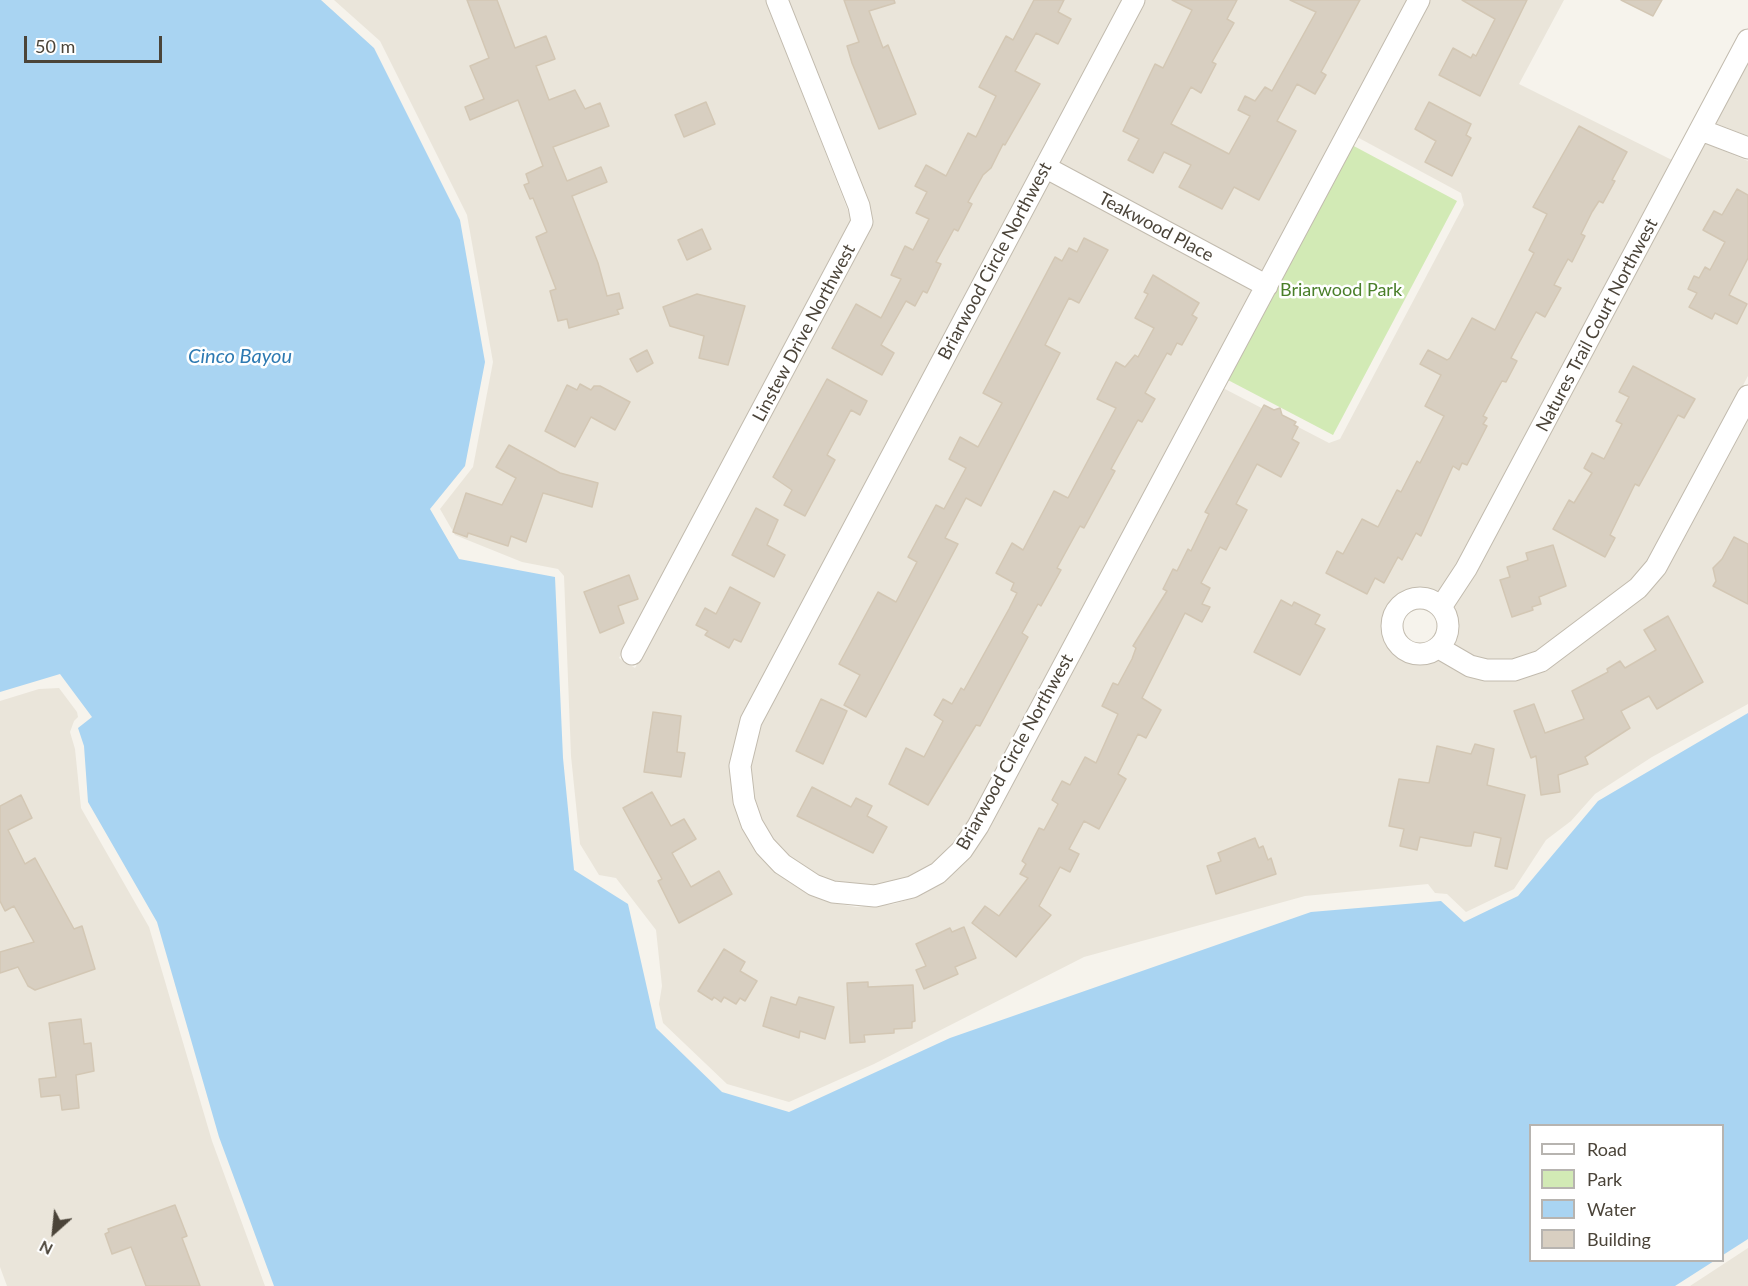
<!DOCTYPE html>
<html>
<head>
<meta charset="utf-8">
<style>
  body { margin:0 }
  #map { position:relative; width:1748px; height:1286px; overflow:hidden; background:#f6f3ec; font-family:Lato,sans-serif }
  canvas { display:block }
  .legend { position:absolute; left:1529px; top:1124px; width:195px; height:138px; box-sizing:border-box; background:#fff; border:2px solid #b7b4b0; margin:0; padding:8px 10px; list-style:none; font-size:18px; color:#4b4439 }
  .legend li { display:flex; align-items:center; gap:12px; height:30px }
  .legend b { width:30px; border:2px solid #b7b4b0 }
  .north { position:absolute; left:24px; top:1202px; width:60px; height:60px; -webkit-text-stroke:4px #fff; paint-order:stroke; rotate:207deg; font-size:16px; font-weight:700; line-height:24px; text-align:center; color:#4b4439 }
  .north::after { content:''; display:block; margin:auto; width:21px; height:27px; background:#4b4439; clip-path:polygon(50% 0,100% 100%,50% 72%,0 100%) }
  .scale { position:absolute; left:24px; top:36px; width:138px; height:27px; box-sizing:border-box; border:3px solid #4b4439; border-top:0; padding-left:8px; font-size:18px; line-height:21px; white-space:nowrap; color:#4b4439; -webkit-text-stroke:4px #fff; paint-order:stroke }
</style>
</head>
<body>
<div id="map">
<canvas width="1748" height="1286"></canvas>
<ul class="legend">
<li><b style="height:8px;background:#fff"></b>Road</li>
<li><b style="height:16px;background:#d2eab5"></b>Park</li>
<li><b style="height:16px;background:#a9d4f2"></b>Water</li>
<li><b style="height:16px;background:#d8cfc1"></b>Building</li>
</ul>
<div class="north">N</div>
<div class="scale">50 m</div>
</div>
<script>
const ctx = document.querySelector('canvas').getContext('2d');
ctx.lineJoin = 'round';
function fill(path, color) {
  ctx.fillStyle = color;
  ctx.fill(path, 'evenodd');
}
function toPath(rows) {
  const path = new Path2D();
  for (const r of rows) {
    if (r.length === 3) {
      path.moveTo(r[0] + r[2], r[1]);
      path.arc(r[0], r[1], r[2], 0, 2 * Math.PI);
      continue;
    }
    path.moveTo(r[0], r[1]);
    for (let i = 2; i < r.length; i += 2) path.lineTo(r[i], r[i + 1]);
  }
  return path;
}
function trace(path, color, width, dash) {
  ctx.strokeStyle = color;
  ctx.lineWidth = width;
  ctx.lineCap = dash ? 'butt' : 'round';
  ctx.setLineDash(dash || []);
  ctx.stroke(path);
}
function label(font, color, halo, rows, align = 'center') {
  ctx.font = font + ' Lato,sans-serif';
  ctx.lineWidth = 5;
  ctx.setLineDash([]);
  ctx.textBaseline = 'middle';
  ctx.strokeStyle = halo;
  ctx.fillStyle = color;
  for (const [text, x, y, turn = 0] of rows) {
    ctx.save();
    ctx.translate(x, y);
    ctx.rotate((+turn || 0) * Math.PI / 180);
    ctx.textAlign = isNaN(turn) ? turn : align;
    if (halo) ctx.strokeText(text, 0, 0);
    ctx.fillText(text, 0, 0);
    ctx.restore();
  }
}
fill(toPath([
  [334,0,766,0,852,221,619,658,635,668,865,238,871,221,868,200,788,0,1124,0,752,698,734,804,743,830,758,853,776,873,808,894,829,902,856,907,894,904,916,897,941,883,970,856,1223,388,1329,443,1340,439,1464,205,1461,193,1357,137,1430,0,1564,0,1519,84,1674,161,1441,594,1425,588,1411,589,1397,596,1387,608,1382,623,1383,638,1390,651,1401,660,1418,665,1437,659,1465,676,1483,680,1515,680,1643,596,1748,416,1748,704,1652,757,1595,794,1571,821,1546,840,1514,889,1466,912,1447,894,1435,893,1428,884,1305,896,1084,957,874,1064,789,1102,727,1084,663,1023,659,1004,662,986,656,930,616,878,599,875,580,844,571,756,564,576,558,569,522,562,455,535,440,509,473,467,493,362,467,215,380,41],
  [1145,0,1409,0,1264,272,1058,162],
  [1748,60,1748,136,1715,123],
  [1705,143,1748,161,1748,376,1648,562,1632,580,1537,651,1513,660,1489,660,1473,656,1453,644,1458,626,1453,608,1474,574],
  [1048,181,1254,291,970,821,955,844,933,864,910,878,875,886,837,882,818,875,788,856,773,839,761,818,753,798,750,766,760,724],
  [59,688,77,712,78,717,74,721,70,732,75,749,81,808,149,927,212,1141,265,1286,7,1286,0,1267,0,701,39,689],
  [1748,1248,1748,1286,1690,1286]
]), '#eae5da');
fill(toPath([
  [1350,144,1457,201,1333,435,1226,379]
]), '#d2eab5');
fill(toPath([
  [0,0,321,0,374,48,460,220,485,362,465,466,430,509,459,559,555,577,563,758,574,870,628,904,656,1028,722,1092,789,1112,950,1038,1311,912,1441,901,1464,922,1518,896,1598,801,1748,713,1748,1239,1723,1255,1722,1126,1530,1126,1530,1260,1714,1261,1675,1286,274,1286,219,1137,157,922,88,802,84,746,78,728,92,717,60,674,0,692]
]), '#a9d4f2');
const building = toPath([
  [467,0,497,0,515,48,546,36,555,59,536,66,549,100,575,90,585,109,600,103,609,126,553,147,567,181,601,167,607,182,572,196,598,263,607,296,619,293,623,308,617,310,619,314,569,328,567,319,558,321,550,291,556,289,536,237,547,232,533,198,530,199,524,185,529,183,526,174,543,166,518,100,470,120,465,107,484,99,470,66,489,58,467,0],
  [844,0,894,0,895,3,869,11,883,48,888,45,916,114,879,129,852,63,847,46,859,42,844,0],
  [1034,0,1064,0,1058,12,1071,19,1058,44,1036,33,1015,71,1040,84,1005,145,1003,144,991,168,983,175,968,202,972,204,958,231,954,229,936,262,941,264,927,293,923,291,915,306,906,301,881,345,894,353,882,375,832,348,856,304,881,318,901,279,891,275,905,246,913,250,929,219,916,213,927,192,915,186,926,165,946,176,968,133,976,137,996,96,979,87,1006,36,1013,40,1034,0],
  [1172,0,1237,0,1227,19,1234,23,1212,62,1216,64,1201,93,1191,87,1171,124,1229,154,1250,116,1238,110,1245,96,1255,101,1265,87,1272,91,1316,12,1290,0,1360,0,1321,72,1326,75,1315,94,1297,84,1277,121,1296,131,1259,200,1234,187,1222,209,1179,187,1191,165,1164,152,1153,173,1128,160,1139,139,1123,131,1155,64,1163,68,1192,10,1172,0],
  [1462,0,1527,0,1480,96,1439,75,1453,48,1471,58,1473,54,1476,56,1495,19,1462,0],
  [1621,0,1662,0,1653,16,1621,0],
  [706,102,715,124,684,137,675,115,706,102],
  [1429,102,1471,124,1466,135,1471,138,1452,176,1425,162,1436,141,1415,129,1429,102],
  [1579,126,1627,152,1612,180,1615,181,1603,203,1599,201,1592,212,1581,234,1585,236,1572,262,1568,259,1554,285,1561,288,1545,317,1536,312,1519,343,1511,358,1517,361,1506,382,1502,381,1483,416,1487,418,1483,424,1487,426,1467,465,1462,463,1459,470,1453,466,1421,536,1416,533,1402,560,1398,557,1384,583,1375,578,1367,594,1326,573,1337,551,1343,554,1362,519,1378,527,1397,490,1401,492,1417,461,1420,463,1444,416,1425,406,1441,375,1420,364,1428,350,1447,360,1450,358,1472,318,1495,330,1534,253,1529,250,1547,214,1533,207,1579,126],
  [1737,189,1748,195,1748,258,1729,295,1747,304,1737,324,1715,313,1712,319,1689,307,1697,293,1688,289,1694,276,1699,278,1705,267,1710,270,1725,242,1703,230,1714,211,1722,215,1737,189],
  [702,229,711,249,687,260,678,240,702,229],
  [1084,238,1108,250,1079,303,1069,298,1045,345,1060,353,981,506,966,498,945,538,958,544,866,717,844,705,860,675,839,664,878,592,896,602,917,562,908,557,936,505,944,509,966,468,949,459,960,437,978,447,1002,403,983,393,1055,257,1062,261,1069,248,1077,252,1084,238],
  [1153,275,1199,303,1192,315,1197,318,1182,345,1177,343,1171,355,1167,353,1145,393,1155,399,1142,422,1138,420,1111,469,1115,471,1103,493,1084,528,1080,526,1057,568,1061,570,1041,606,1038,604,1022,633,1028,637,980,726,976,725,928,805,889,784,906,748,924,757,943,721,934,715,943,699,952,704,961,688,964,690,1009,609,1017,593,1011,590,1014,583,996,573,1012,543,1023,550,1054,491,1068,498,1116,408,1097,399,1116,362,1125,367,1135,355,1138,357,1154,328,1135,318,1148,294,1144,292,1153,275],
  [697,294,745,306,728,365,699,358,704,336,670,326,663,307,697,294],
  [647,350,653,363,637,372,630,359,647,350],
  [1633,366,1695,399,1684,418,1678,415,1639,486,1635,484,1610,535,1615,538,1605,557,1553,529,1569,500,1574,503,1592,473,1584,468,1592,453,1604,459,1622,424,1616,421,1629,397,1619,392,1633,366],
  [827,379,867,401,860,415,851,410,827,455,835,460,805,516,784,505,792,490,773,477,827,379],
  [580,384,591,390,594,386,600,386,630,402,615,430,591,417,575,447,545,431,567,385,577,390,580,384],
  [1264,405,1274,410,1280,408,1282,415,1296,422,1294,425,1298,427,1292,439,1299,443,1281,477,1257,464,1236,504,1247,510,1226,550,1220,547,1201,583,1210,588,1202,604,1210,607,1202,622,1185,613,1142,698,1161,710,1146,738,1138,734,1118,774,1126,779,1099,829,1084,821,1069,849,1079,854,1070,872,1060,867,1039,906,1051,915,1016,957,972,923,985,906,999,916,1028,878,1020,874,1026,864,1022,861,1039,828,1044,830,1058,804,1052,800,1062,781,1070,785,1085,757,1096,763,1118,714,1102,706,1113,683,1118,685,1132,659,1136,648,1133,646,1167,591,1163,589,1173,569,1177,571,1188,549,1191,551,1209,514,1205,512,1264,405],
  [509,445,560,473,598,483,592,507,543,493,526,542,511,536,508,546,468,533,467,537,453,532,466,493,502,505,516,478,496,467,509,445],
  [756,508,778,520,767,545,785,555,774,577,732,555,756,508],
  [1734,537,1748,544,1748,604,1713,586,1716,581,1713,568,1722,559,1734,537],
  [1553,545,1566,586,1539,597,1541,604,1532,607,1533,610,1512,617,1500,580,1510,577,1507,567,1528,560,1526,553,1553,545],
  [629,575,638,599,618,606,624,623,600,633,584,592,629,575],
  [730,587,760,603,741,642,734,639,729,648,705,635,708,631,696,625,705,608,716,614,730,587],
  [1281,600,1292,606,1294,602,1320,615,1315,624,1325,629,1300,675,1254,652,1281,600],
  [1668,616,1703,682,1657,709,1649,696,1621,711,1630,728,1585,757,1588,764,1558,775,1560,792,1541,795,1536,756,1531,758,1514,711,1534,704,1545,733,1584,719,1572,691,1608,672,1607,669,1620,661,1625,668,1656,650,1644,630,1668,616],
  [821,699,847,711,823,764,796,751,821,699],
  [653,712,681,716,677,752,685,753,681,777,644,772,653,712],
  [1475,744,1494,749,1487,785,1525,795,1507,869,1495,866,1501,838,1474,832,1471,846,1466,846,1420,837,1417,850,1400,846,1404,829,1389,826,1399,779,1429,783,1437,746,1471,754,1475,744],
  [812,787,851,807,856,798,872,806,867,816,887,827,873,853,797,816,812,787],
  [652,792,671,826,684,819,696,839,672,853,691,887,719,871,732,894,679,923,658,881,662,879,623,808,652,792],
  [21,795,32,818,8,830,25,864,35,858,74,929,82,926,95,969,35,990,28,986,18,967,0,973,0,952,34,942,14,906,5,911,0,901,0,806,21,795],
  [1255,838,1259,848,1263,846,1268,860,1271,858,1276,874,1216,894,1207,866,1221,861,1218,853,1255,838],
  [964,927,976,958,955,967,958,974,924,989,916,970,926,966,916,944,950,928,952,932,964,927],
  [724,949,745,962,740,971,757,981,745,1001,740,998,736,1004,724,997,721,1002,714,997,712,1000,698,991,724,949],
  [868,982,868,987,913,985,915,1021,912,1022,912,1028,894,1029,894,1033,864,1035,865,1042,850,1043,847,983,868,982],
  [771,997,796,1005,799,997,834,1007,825,1039,800,1031,799,1038,763,1026,771,997],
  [81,1019,84,1044,91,1043,94,1071,76,1075,79,1108,62,1110,60,1095,41,1097,39,1079,56,1077,49,1023,81,1019],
  [175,1205,187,1236,182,1238,200,1286,146,1286,131,1247,112,1254,105,1234,109,1232,108,1229,175,1205]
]);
fill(building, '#d8cfc1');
trace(building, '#d3c7b4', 1.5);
const minor = toPath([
  [1134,0,751,721,740,766,744,801,752,824,765,846,782,864,814,885,833,892,875,896,912,887,938,873,962,850,978,826,1419,0],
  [1701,130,1748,148],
  [1045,167,1267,286],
  [1420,626,28],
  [1441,607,1466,569,1748,40],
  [1439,648,1470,666,1486,670,1514,670,1541,661,1638,588,1656,567,1748,396],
  [632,654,862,222,859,206,777,0]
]);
trace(minor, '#c2bbae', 23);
trace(minor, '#fff', 21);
label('18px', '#4b4439', '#fff', [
  ["Teakwood Place",1156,227,28],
  ["Briarwood Circle Northwest",995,261,-62],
  ["Natures Trail Court Northwest",1597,325,-62],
  ["Linstew Drive Northwest",804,333,-62],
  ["Briarwood Circle Northwest",1015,752,-61]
]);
label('18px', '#4a7f2a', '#fff', [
  ["Briarwood Park",1341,290]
]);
label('italic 20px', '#2e7ab2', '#fff', [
  ["Cinco Bayou",240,357]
]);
</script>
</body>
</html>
